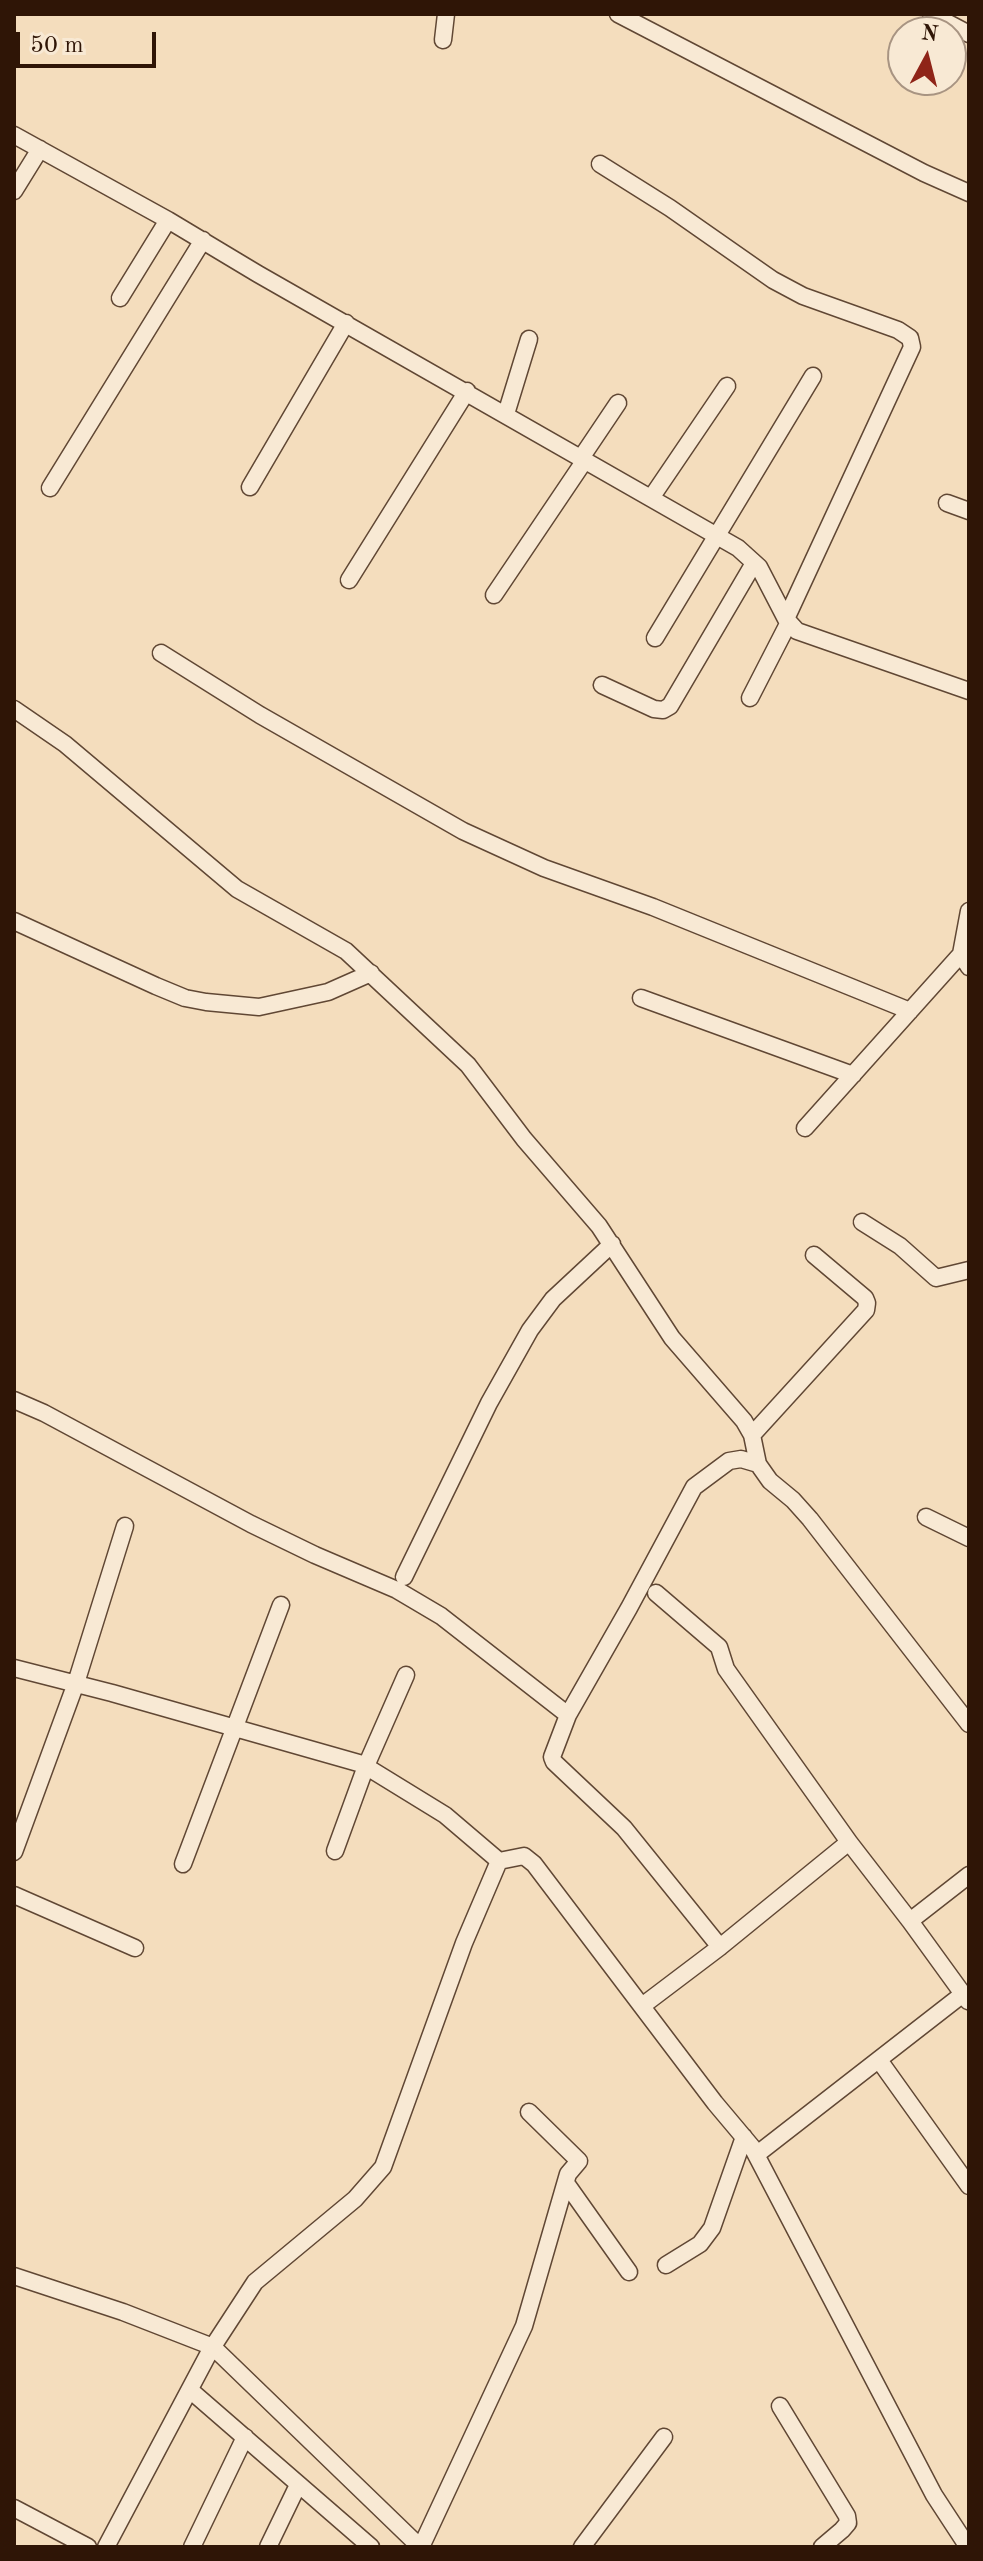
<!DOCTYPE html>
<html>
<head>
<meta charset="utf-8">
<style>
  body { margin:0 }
  #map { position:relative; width:983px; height:2561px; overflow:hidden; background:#f4ddbd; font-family:"Old Standard TT",serif }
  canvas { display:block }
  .frame { position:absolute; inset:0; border:16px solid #2f1506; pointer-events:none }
  .north { position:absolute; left:887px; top:16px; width:80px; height:80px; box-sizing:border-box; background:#f8e9d4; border:2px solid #a89482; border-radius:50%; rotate:7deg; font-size:22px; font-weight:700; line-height:32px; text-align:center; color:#2f1506 }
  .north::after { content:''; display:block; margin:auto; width:28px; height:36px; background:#8f2418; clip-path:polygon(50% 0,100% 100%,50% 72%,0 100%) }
  .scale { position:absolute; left:16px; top:32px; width:140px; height:36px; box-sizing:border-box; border:4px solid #2f1506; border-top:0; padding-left:10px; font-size:24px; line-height:28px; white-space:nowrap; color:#2f1506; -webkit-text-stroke:6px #f8e9d4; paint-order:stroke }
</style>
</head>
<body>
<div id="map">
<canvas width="983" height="2561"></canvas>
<div class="frame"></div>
<div class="north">N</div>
<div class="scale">50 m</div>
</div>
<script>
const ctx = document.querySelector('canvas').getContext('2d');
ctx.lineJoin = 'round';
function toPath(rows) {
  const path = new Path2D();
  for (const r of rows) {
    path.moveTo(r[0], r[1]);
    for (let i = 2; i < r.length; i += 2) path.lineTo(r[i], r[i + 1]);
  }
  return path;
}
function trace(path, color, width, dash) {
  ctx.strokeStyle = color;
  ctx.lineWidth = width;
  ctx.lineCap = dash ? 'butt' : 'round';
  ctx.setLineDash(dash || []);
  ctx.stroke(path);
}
const minor = toPath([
  [618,14,924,173,969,193],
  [931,14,969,34],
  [443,40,446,14],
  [14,135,168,220,258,274,738,548,759,567,786,619,797,631,969,691],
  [600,164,670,208,773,280,803,296,898,330,910,338,912,347,786,619],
  [14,191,40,149],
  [120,298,168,220],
  [506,414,529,339],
  [581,458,618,403],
  [250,487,346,323],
  [50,488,203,240],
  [651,498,727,386],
  [947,503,969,511],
  [349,580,467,391],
  [494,595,585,460],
  [655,638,813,376],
  [161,653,260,715,463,831,544,868,653,907,910,1011],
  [602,685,654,709,663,710,670,706,754,563],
  [750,698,789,622],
  [14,709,65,744,237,889,346,951,468,1065,524,1139,599,1226,672,1338,744,1421,752,1435,758,1464,770,1481,793,1500,810,1519,969,1724],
  [969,911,961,954,969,967],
  [14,921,156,986,185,998,206,1002,259,1007,328,992,371,973],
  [641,998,853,1075],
  [805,1128,961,954],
  [862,1222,900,1246,936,1278,969,1270],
  [14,1400,44,1413,251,1524,315,1555,397,1590,441,1616,568,1715],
  [752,1435,866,1310,867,1303,865,1298,814,1255],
  [926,1517,969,1538],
  [404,1577,489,1403,530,1330,553,1299,612,1244],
  [656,1593,719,1647,726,1669,849,1842],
  [14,1668,112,1693,362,1764,445,1815,499,1861],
  [335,1851,366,1766,406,1675],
  [14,1852,76,1683,125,1526],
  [183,1864,281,1605],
  [14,1895,135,1948],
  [910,1921,968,2001],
  [720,1947,624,1828,554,1762,552,1757,568,1715,629,1608,694,1487,729,1461,741,1459,758,1464],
  [642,2006,720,1947,849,1842,910,1921,969,1875],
  [879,2060,969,2186],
  [756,2155,963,1994],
  [566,2183,629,2272],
  [666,2265,700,2244,712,2228,744,2137],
  [14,2276,123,2312,213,2347,420,2547],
  [190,2390,371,2547],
  [780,2406,847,2516,848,2523,842,2530,822,2547],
  [14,2508,88,2547],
  [106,2547,210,2351,255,2282,355,2199,383,2167,464,1943,499,1861,524,1856,534,1864,715,2103,752,2147,934,2495,968,2547],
  [192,2547,245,2437],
  [268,2547,298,2485],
  [421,2547,524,2326,568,2174,579,2161,529,2112],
  [582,2547,664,2437]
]);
trace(minor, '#604734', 19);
trace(minor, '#f8e9d4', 16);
</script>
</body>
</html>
